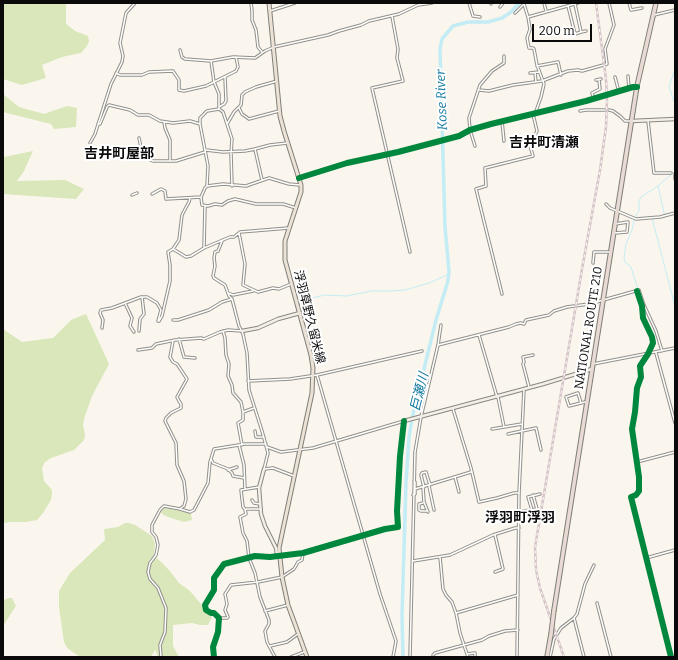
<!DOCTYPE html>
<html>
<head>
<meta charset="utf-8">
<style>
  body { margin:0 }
  #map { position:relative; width:678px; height:660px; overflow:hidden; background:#faf6ed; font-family:Bitter,serif }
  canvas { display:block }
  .frame { position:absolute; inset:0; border:4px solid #0a0a0a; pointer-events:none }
  .scale { position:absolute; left:532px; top:24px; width:60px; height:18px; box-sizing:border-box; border:2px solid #0a0a0a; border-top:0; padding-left:5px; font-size:12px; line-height:14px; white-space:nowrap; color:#0a0a0a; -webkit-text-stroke:3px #fff; paint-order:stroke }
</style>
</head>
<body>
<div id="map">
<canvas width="678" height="660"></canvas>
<div class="frame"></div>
<div class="scale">200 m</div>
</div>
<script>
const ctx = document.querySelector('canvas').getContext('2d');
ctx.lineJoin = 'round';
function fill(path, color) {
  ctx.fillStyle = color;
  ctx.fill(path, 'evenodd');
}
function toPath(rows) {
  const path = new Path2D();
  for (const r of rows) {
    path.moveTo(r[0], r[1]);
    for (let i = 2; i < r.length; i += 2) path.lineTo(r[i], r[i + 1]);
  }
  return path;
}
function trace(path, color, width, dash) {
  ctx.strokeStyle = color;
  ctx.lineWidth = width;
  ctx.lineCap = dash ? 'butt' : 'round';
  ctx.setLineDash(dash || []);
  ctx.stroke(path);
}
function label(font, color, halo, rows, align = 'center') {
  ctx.font = font + ' Bitter,"Noto Sans JP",serif';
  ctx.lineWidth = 4;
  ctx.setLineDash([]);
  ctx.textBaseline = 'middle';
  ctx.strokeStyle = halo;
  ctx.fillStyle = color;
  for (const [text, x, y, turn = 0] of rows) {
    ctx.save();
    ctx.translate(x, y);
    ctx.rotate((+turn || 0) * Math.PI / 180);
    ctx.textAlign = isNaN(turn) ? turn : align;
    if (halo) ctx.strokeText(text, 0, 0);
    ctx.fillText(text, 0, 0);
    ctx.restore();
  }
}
fill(toPath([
  [3,3,66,3,66,24,75,31,88,36,89,41,87,46,81,53,62,57,42,65,46,78,22,85,3,79],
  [3,94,19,107,44,114,67,106,77,108,76,127,54,129,51,124,3,112],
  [33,151,24,171,17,181,65,180,84,189,76,199,3,194,3,156,4,157],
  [86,314,109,364,92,396,84,419,83,425,85,435,84,440,74,450,51,458,45,462,42,468,44,481,52,490,52,494,51,500,43,513,37,520,26,522,10,522,3,523,3,329,22,342,53,338,71,320],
  [169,507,187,510,191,514,192,520,184,522,168,517,162,514,160,509],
  [125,523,129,523,135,525,152,536,155,544,154,553,156,557,169,570,179,583,190,591,212,617,208,625,200,625,192,623,173,625,173,646,179,657,158,657,155,650,151,657,80,657,67,648,64,642,59,607,59,591,70,573,105,540,104,529,118,527],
  [8,598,12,598,16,606,3,626,3,601]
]), '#d9e7ba');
trace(toPath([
  [675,69,669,87,675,104],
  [675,171,658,186,665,217,652,218,675,306],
  [658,186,641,197,639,201,639,211,635,217,632,230,626,244,624,258,625,262,631,267,642,302,654,330,661,350],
  [299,301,325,295,347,296,371,291,391,291,405,290,429,283,449,274]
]), '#c3ecf5', 1);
trace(toPath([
  [403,657,402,615,406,483,409,438,412,418,436,320,448,281,449,271,445,227,440,49,442,39,453,26,468,22,488,22,502,18,511,12,519,3]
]), '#c3ecf5', 3.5);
const street = toPath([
  [251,3,252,11,252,20,256,30,258,47,262,52],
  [469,3,473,16,480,17],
  [491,3,491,4],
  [544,3,546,11],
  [629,3,631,10,642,8],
  [575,4,581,32,586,31],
  [568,6,575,34,581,32],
  [500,7,503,3],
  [270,11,295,3],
  [515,13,524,4,528,17],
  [654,15,675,10],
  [392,16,398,49,397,58,403,81,372,88,410,252],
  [180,50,182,57,185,59,211,61],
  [537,66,558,62,561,75],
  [116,73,120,75,142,75,149,72,173,71,179,80,179,90,184,91,206,86,236,71,238,67,236,57],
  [530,73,539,72],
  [535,73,536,82],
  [628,76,629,89],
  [615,77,619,92],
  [596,80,601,79],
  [479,90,489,91,513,85,542,81,568,71,578,70,582,71,607,64,605,49,614,25,609,3],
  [594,99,592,93,600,89,599,80],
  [219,107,224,104,226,101,225,77],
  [239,108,242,114,249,119,279,111],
  [609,110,613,111,620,116,625,121,631,121],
  [580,111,586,110,605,110],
  [535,114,541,97,544,84,537,65,534,49,533,48,529,48,527,38,530,29,528,17,578,3],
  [502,121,504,141],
  [648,121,654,173,671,173],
  [164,122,165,128,170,140,170,160],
  [200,123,200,118,207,111,219,109],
  [98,124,100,124,107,107,109,105,130,110,138,115,149,115,160,121,173,123,190,121,200,124,208,166,207,186,205,188,201,197,202,205,208,206,215,204,222,205,228,201,235,199,256,204,283,204,296,208],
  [227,124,223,112,219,109,219,94,214,82,211,61,233,57,255,58,265,51,274,47,328,35,339,31,361,25,369,21,399,14,418,5,432,3],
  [139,138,143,157,153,161,176,161,205,152],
  [438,142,459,136,470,130,491,124,586,101,636,87],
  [90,143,95,134,111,84,122,62,123,56,120,43,126,13,135,3],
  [475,146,470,130,469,118,480,85,492,71,504,63,504,56],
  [255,149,262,180],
  [206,150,223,152,245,151,255,149,270,145,287,143],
  [675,174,675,179],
  [207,186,223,184,246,186,269,178,289,184,300,185],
  [232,186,231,154,232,139,227,124,234,112,241,105,242,95,245,92,256,87,277,81],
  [152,194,161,189,165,191,166,199,201,197],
  [132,195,137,193],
  [606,204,610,208,636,219,660,217,675,213],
  [239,233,245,264,243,285,258,292,273,288,279,289,291,284],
  [614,233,627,232,628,222,615,224],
  [222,241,218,251,215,252,214,258,215,266,213,276,214,278,225,285,229,296,232,299,239,326,243,334,247,353,249,390,262,431,268,453,264,469,273,468,294,476],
  [204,248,205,206],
  [173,249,179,240,182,215,189,202,190,198],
  [593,263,594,252,609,252],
  [637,291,642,306,643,318,652,337,653,343,648,354,640,366,641,377,637,388,635,412,632,429,639,477,639,491,636,495,631,497,671,657],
  [228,293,233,295,253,291],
  [502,294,476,189,486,186,485,168,533,156,530,146,537,131,533,114],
  [125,303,132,318,130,326,134,332],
  [173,320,178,320,209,310,222,302,232,299],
  [102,328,103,320,100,313,101,310,112,308,141,297,147,297,157,303,161,310,158,321,159,321,162,316,170,281,170,265,168,252,173,249,186,257,191,256,204,248,230,237,234,237,240,232,289,228],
  [139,331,140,319,144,314,142,297],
  [223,331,225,338,226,355,229,364,228,376,232,385,233,393,241,402,243,412,254,408],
  [479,335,497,397],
  [179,339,184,357,195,358],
  [173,341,170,357,173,362,177,364,187,379,177,397,179,401,181,404,181,408,171,413,166,418,165,421,176,443,177,465,184,481,186,499,184,506,181,508],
  [438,345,509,327,516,324,521,323,524,324,526,320,549,315,554,311,567,307,589,304,639,290,644,305,656,331,662,351],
  [138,350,152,348,156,344,175,340,201,338,204,339,220,332,228,330,242,331],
  [656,353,675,423],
  [593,364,675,348],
  [317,375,422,351],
  [248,381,290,379,317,375,380,594,396,641,393,657],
  [529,387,523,364,524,362,523,357,533,355],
  [498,397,504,427],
  [581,403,578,393,566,397,569,406,585,402],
  [453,409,471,468,479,502,497,498,514,493,519,493],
  [492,429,522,424],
  [255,431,256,437,264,437],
  [508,434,536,428,541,450],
  [239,445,244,465,245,489],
  [242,445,238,423,243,420,243,412],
  [211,459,213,463,228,469,232,473,233,476,244,478],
  [637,462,675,452],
  [228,470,237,467],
  [455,477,459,492],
  [414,481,415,482,415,489],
  [429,486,434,510],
  [423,487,424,502,428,512],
  [424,487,421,475,422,473,426,472,430,485],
  [413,495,415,494,415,489,471,472],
  [252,500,254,503,260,504],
  [423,503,419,504,419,510,421,511,427,511],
  [245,509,243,507,241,490,259,487],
  [261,509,247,509,245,510,246,514,240,517,243,533,247,541,249,558,255,573,260,597,269,620,269,624,265,631,267,642,275,657],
  [532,510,528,497,540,494],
  [519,512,537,509,533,495],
  [495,535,503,569,495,572],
  [440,557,443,589,446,595,452,602,456,613],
  [646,558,675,550],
  [413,561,450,555,493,535,515,528,519,528],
  [597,603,611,657],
  [265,611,288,605],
  [219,618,227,618,228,617,225,610,227,604,225,594,231,585,258,582,282,577,294,569,298,562,302,560,303,553],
  [574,618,584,657],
  [270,646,287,642,298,634],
  [467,654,475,653,475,657],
  [433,655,435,653,482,640,489,636,505,631,518,630],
  [161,657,160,645,165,632,166,608,158,588,150,579,148,572,150,563,156,555,158,545,156,537,152,532,152,525,160,510,164,506,180,509,190,512,194,510,208,483,210,462,214,449,245,444,266,444],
  [214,657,213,647,218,632,219,618,214,613,211,613,206,610,205,605,214,590,214,578,224,564,255,556,270,557,303,553,385,529,398,527,397,511,400,456,404,421,313,448,281,452,267,447],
  [291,657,304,652],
  [410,657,415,452,421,417,438,345,441,325],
  [468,657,460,633,456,613,518,595],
  [517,657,519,493,524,389],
  [550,657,554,639,561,628,574,618,577,614,585,584,594,565]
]);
const secondary = toPath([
  [632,121,675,119],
  [299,178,347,163,398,152,438,142],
  [242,331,258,328,278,319,300,313],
  [404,421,543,384,592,369],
  [264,469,259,488,261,514,265,526,276,548,277,555,280,556]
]);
const primary = toPath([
  [269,3,280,116,284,131,301,185,301,192,285,241,285,260,311,355,313,368,312,393,279,548,282,577,288,605,307,657]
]);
const highway = toPath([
  [554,610,637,86,656,3],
  [547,657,551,634]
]);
trace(street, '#92908c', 3.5);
trace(secondary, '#898783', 4.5);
trace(primary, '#7f7e7a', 5);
trace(highway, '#7f7e7a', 5.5);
trace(street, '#fefefc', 1.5);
trace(secondary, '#f4f0e7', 2.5);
trace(primary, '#ece3d6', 3);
trace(highway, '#e9dad3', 3.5);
const rail = toPath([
  [564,657,540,588,536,570,535,547,582,269,600,170,606,127,607,100,606,79,596,3]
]);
trace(rail, '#d6c3c6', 2.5);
trace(rail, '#fff', 1, [3]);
const highwayBridge = toPath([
  [551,634,554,610]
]);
trace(highwayBridge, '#7f7e7a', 5.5, []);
trace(highwayBridge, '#e9dad3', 3.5);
trace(toPath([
  [299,178,347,163,398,152,459,136,470,130,491,124,586,101,633,87,637,87],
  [637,291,642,306,643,318,652,337,653,343,648,354,640,366,641,377,637,388,635,412,632,429,639,477,639,491,636,495,631,497,671,657],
  [214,657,213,647,218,632,219,618,214,613,211,613,206,610,205,605,214,590,214,578,224,564,255,556,270,557,303,553,385,529,398,527,397,511,400,456,404,421]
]), '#00873e', 6);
label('12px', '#0a0a0a', '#fff', [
  ["浮羽草野久留米線",309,317,76],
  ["NATIONAL ROUTE 210",589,328,-81]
]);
label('italic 13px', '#11789f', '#fff', [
  ["Kose River",442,100,-92],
  ["巨瀬川",420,392,-76]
]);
label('bold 14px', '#0a0a0a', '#fff', [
  ["吉井町清瀬",544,143],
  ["吉井町屋部",119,154],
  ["浮羽町浮羽",520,518]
]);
</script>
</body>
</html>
